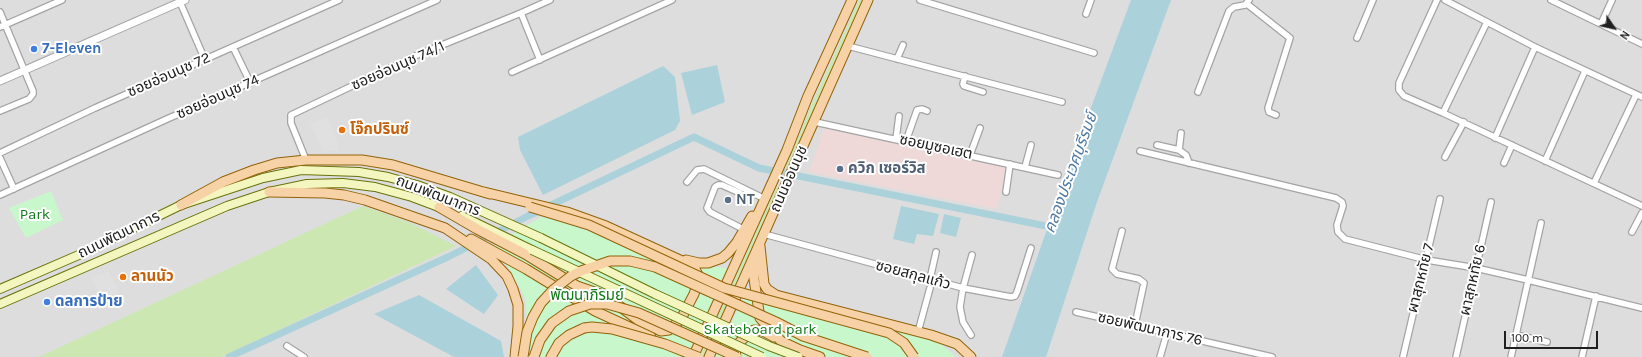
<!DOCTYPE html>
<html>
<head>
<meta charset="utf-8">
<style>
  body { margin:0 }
  #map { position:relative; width:1642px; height:357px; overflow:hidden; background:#f0ede7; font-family:Karla,sans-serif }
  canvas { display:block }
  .north { position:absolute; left:1594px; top:8px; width:40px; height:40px; -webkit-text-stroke:3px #fff; paint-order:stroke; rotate:124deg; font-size:11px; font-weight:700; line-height:16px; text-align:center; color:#202020 }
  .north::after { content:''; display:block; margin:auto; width:14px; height:18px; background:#202020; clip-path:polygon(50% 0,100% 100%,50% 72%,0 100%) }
  .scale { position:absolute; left:1504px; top:331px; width:94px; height:18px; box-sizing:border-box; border:2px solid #202020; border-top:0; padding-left:5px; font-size:12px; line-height:14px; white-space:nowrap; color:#202020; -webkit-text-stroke:3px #fff; paint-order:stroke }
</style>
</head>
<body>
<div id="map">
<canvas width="1642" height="357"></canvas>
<div class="north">N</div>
<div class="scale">100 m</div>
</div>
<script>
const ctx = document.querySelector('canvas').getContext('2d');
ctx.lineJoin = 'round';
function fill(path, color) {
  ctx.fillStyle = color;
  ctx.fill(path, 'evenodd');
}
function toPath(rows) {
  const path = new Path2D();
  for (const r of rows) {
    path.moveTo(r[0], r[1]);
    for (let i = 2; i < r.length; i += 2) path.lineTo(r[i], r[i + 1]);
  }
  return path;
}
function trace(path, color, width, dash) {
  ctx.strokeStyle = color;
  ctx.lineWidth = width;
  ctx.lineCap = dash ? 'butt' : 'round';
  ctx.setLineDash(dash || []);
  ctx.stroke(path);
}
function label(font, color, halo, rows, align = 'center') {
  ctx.font = font + ' Karla,"Noto Sans Thai",sans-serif';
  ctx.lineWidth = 4;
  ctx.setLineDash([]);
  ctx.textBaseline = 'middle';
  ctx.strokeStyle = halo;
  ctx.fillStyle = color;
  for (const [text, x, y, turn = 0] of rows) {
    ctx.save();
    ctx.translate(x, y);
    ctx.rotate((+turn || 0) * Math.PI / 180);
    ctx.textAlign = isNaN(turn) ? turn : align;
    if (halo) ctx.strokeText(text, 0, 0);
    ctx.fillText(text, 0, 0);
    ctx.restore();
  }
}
fill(toPath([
  [0,0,1642,0,1642,357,0,357]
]), '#dedddd');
fill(toPath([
  [824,128,1006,166,997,209,809,172]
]), '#efd8d8');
fill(toPath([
  [859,0,863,0,787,169,785,168,809,111],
  [777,186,779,187,703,357,699,357],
  [363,206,408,222,456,246,222,357,39,357]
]), '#cce7b1');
fill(toPath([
  [51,191,63,220,26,238,9,208],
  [541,217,555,220,601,235,650,258,733,269,693,357,530,357,525,298,510,270,491,247],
  [744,297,764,303,937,340,956,357,715,357]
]), '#c8f7cb');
fill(toPath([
  [327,117,337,141,339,150,323,151,310,124],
  [109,271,119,293,102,301,92,278]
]), '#e0e0e0');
fill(toPath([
  [1131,0,1171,0,1097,202,1046,357,1002,357,1069,167],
  [717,65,725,102,692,115,681,73],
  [663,66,675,77,680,121,675,130,543,195,520,150,518,137],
  [901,206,939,214,933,236,917,234,914,244,893,239],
  [944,214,961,218,956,237,940,233],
  [476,265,498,295,484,314,446,289],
  [419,295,501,341,504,357,454,357,374,314]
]), '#abd1db');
trace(toPath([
  [229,357,450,256,528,216,694,137,759,168,1056,228]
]), '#abd1db', 7);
const minor = toPath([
  [920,0,1094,53],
  [1437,0,1399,83,1399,90,1404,96,1443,113,1642,206],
  [1445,0,1535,47,1642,97],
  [1551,0,1642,44],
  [180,2,205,60],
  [1247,4,1290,38,1268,108,1269,112,1276,115],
  [0,12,33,91,33,94,29,99,0,111],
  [521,13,540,60],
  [1086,14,1091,0],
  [1601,24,1612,0],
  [0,27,62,0],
  [1357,38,1373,0],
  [848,46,1062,102],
  [233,47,250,82],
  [897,59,903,45],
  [512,72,672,0],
  [965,76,963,84,964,86,983,92],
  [1198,92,1229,11,1234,7,1245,5,1249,0],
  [1443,113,1487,22],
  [815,122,1058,175],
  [1181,133,1179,150,1186,155,1189,163],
  [1495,138,1535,47],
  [896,139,899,116],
  [906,141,917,110,922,109,927,111],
  [1157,145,1179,150],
  [1140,151,1336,198,1342,202,1343,206,1337,225,1338,232,1345,239,1427,260,1476,268,1528,280,1642,308],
  [0,153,95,108,339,0],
  [970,155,980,128],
  [1445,157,1464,122],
  [0,158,14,189],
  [306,160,291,123,291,115,415,56,521,13,550,0],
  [1545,161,1585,71],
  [1504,163,1512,145],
  [1025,167,1031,145],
  [687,182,697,170,704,169,765,199],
  [1594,183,1636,95],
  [1006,192,1010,164],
  [740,193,722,185,718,185,715,187,707,208,710,212,743,229],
  [0,195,167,119,437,0],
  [1122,231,1112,269,1117,274,1139,279,1144,283,1135,325],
  [1632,232,1642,213],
  [764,234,963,288,1011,297,1015,296,1017,292,1031,248],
  [930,279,936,252],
  [1076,312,1272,357],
  [918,332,930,288],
  [971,335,963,322,960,307,963,288,972,255],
  [1516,335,1547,342],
  [287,346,304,357],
  [1160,357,1167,333],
  [1403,357,1440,199],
  [1456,357,1491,202],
  [1511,357,1541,223],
  [1582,357,1596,296]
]);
const tertiary = toPath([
  [0,81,185,0]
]);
const secondary = toPath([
  [462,216,532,250],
  [0,289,81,254,181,205,263,178,301,170,359,172,388,177,417,185,450,197,541,238],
  [0,304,227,206,269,192,307,184,343,183,375,187,412,197,444,209]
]);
const primary = toPath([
  [269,192,325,193,344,195,365,200,445,228,491,259,507,276,513,289,518,305,518,326,515,357],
  [181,205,223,182,254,170,277,163,306,160,362,160,393,165,490,194],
  [439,207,477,229,525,254,577,286,606,296,638,320,655,328,661,331,669,330,681,319,694,294,698,282,698,275,695,269,691,265,606,226,567,212,484,192],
  [471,239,526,269,595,311,651,337],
  [760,246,764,284,767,289,776,295,931,335,957,344,971,357],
  [686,260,699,263,708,263,722,258,728,253,737,242,752,216],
  [754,260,754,279,760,318,781,341,800,350,820,357],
  [551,357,559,343,569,335,584,328],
  [693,357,787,150,808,96,852,0],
  [709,357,868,0],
  [736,357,735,350,738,344,749,333,754,330,763,331,774,337]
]);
trace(minor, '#a4a4a4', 8);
trace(tertiary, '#a4a4a4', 9);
trace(secondary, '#69730c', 10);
trace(primary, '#936309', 11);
trace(minor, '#fff', 5.5);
trace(tertiary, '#fff', 7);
trace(secondary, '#f4f6bf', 8);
trace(primary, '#f6d2a6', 9);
const secondaryBridge = toPath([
  [541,238,655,294,769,346,798,357],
  [532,250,762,357]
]);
const primaryBridge = toPath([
  [530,207,589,225,724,288,889,333,904,343,914,357],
  [584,328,592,327,612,329,665,344,698,357],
  [523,357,527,332,533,317,541,303,553,290,571,276,581,271,610,261,630,261,655,267,776,322,803,336,867,357],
  [534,357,540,340,552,323,569,311,590,304,607,304,639,313,737,357]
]);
trace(secondaryBridge, '#69730c', 10, []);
trace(primaryBridge, '#936309', 11, []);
trace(secondaryBridge, '#f4f6bf', 8);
trace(primaryBridge, '#f6d2a6', 9);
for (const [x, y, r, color] of [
  [34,49,4,"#3f7fe0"],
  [342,130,4,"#e8710a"],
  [840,169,4,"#5c6f8a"],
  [728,200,4,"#5c6f8a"],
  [123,277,4,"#e8710a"],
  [47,302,4,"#3f7fe0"]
]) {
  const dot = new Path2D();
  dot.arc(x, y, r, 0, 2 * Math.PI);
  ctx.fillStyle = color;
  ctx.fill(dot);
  trace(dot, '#fff', 1.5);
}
label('bold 15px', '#366cbe', '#fff', [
  ["7-Eleven",42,49],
  ["ดลการป้าย",55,302]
], 'left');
label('15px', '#202020', '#fff', [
  ["ซอยอ่อนนุช 74/1",398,66,-24],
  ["ซอยอ่อนนุช 72",169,75,-24],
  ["ซอยอ่อนนุช 74",218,97,-24],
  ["ซอยมูซอเฮต",936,147,12],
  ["ถนนอ่อนนุช",789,179,-66],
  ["ถนนพัฒนาการ",438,196,21],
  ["ถนนพัฒนาการ",119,235,-26],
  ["ซอยสกุลแก้ว",913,275,15],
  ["ผาสุกหทัย 7",1421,278,-76],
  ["ผาสุกหทัย 6",1473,280,-77],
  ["ซอยพัฒนาการ 76",1150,329,13]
]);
label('bold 15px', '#c56008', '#fff', [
  ["โจ๊กปรินซ์",350,130],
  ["ลานนัว",131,277]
], 'left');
label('bold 15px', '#4e5e75', '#fff', [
  ["ควิก เซอร์วิส",848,169],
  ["NT",736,200]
], 'left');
label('15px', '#137a19', '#fff', [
  ["Park",35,215],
  ["พัฒนาภิรมย์",587,296],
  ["Skateboard park",760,330]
]);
label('italic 16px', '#4f7aa3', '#fff', [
  ["คลองประเวศบุรีรมย์",1071,173,-70]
]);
</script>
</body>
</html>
